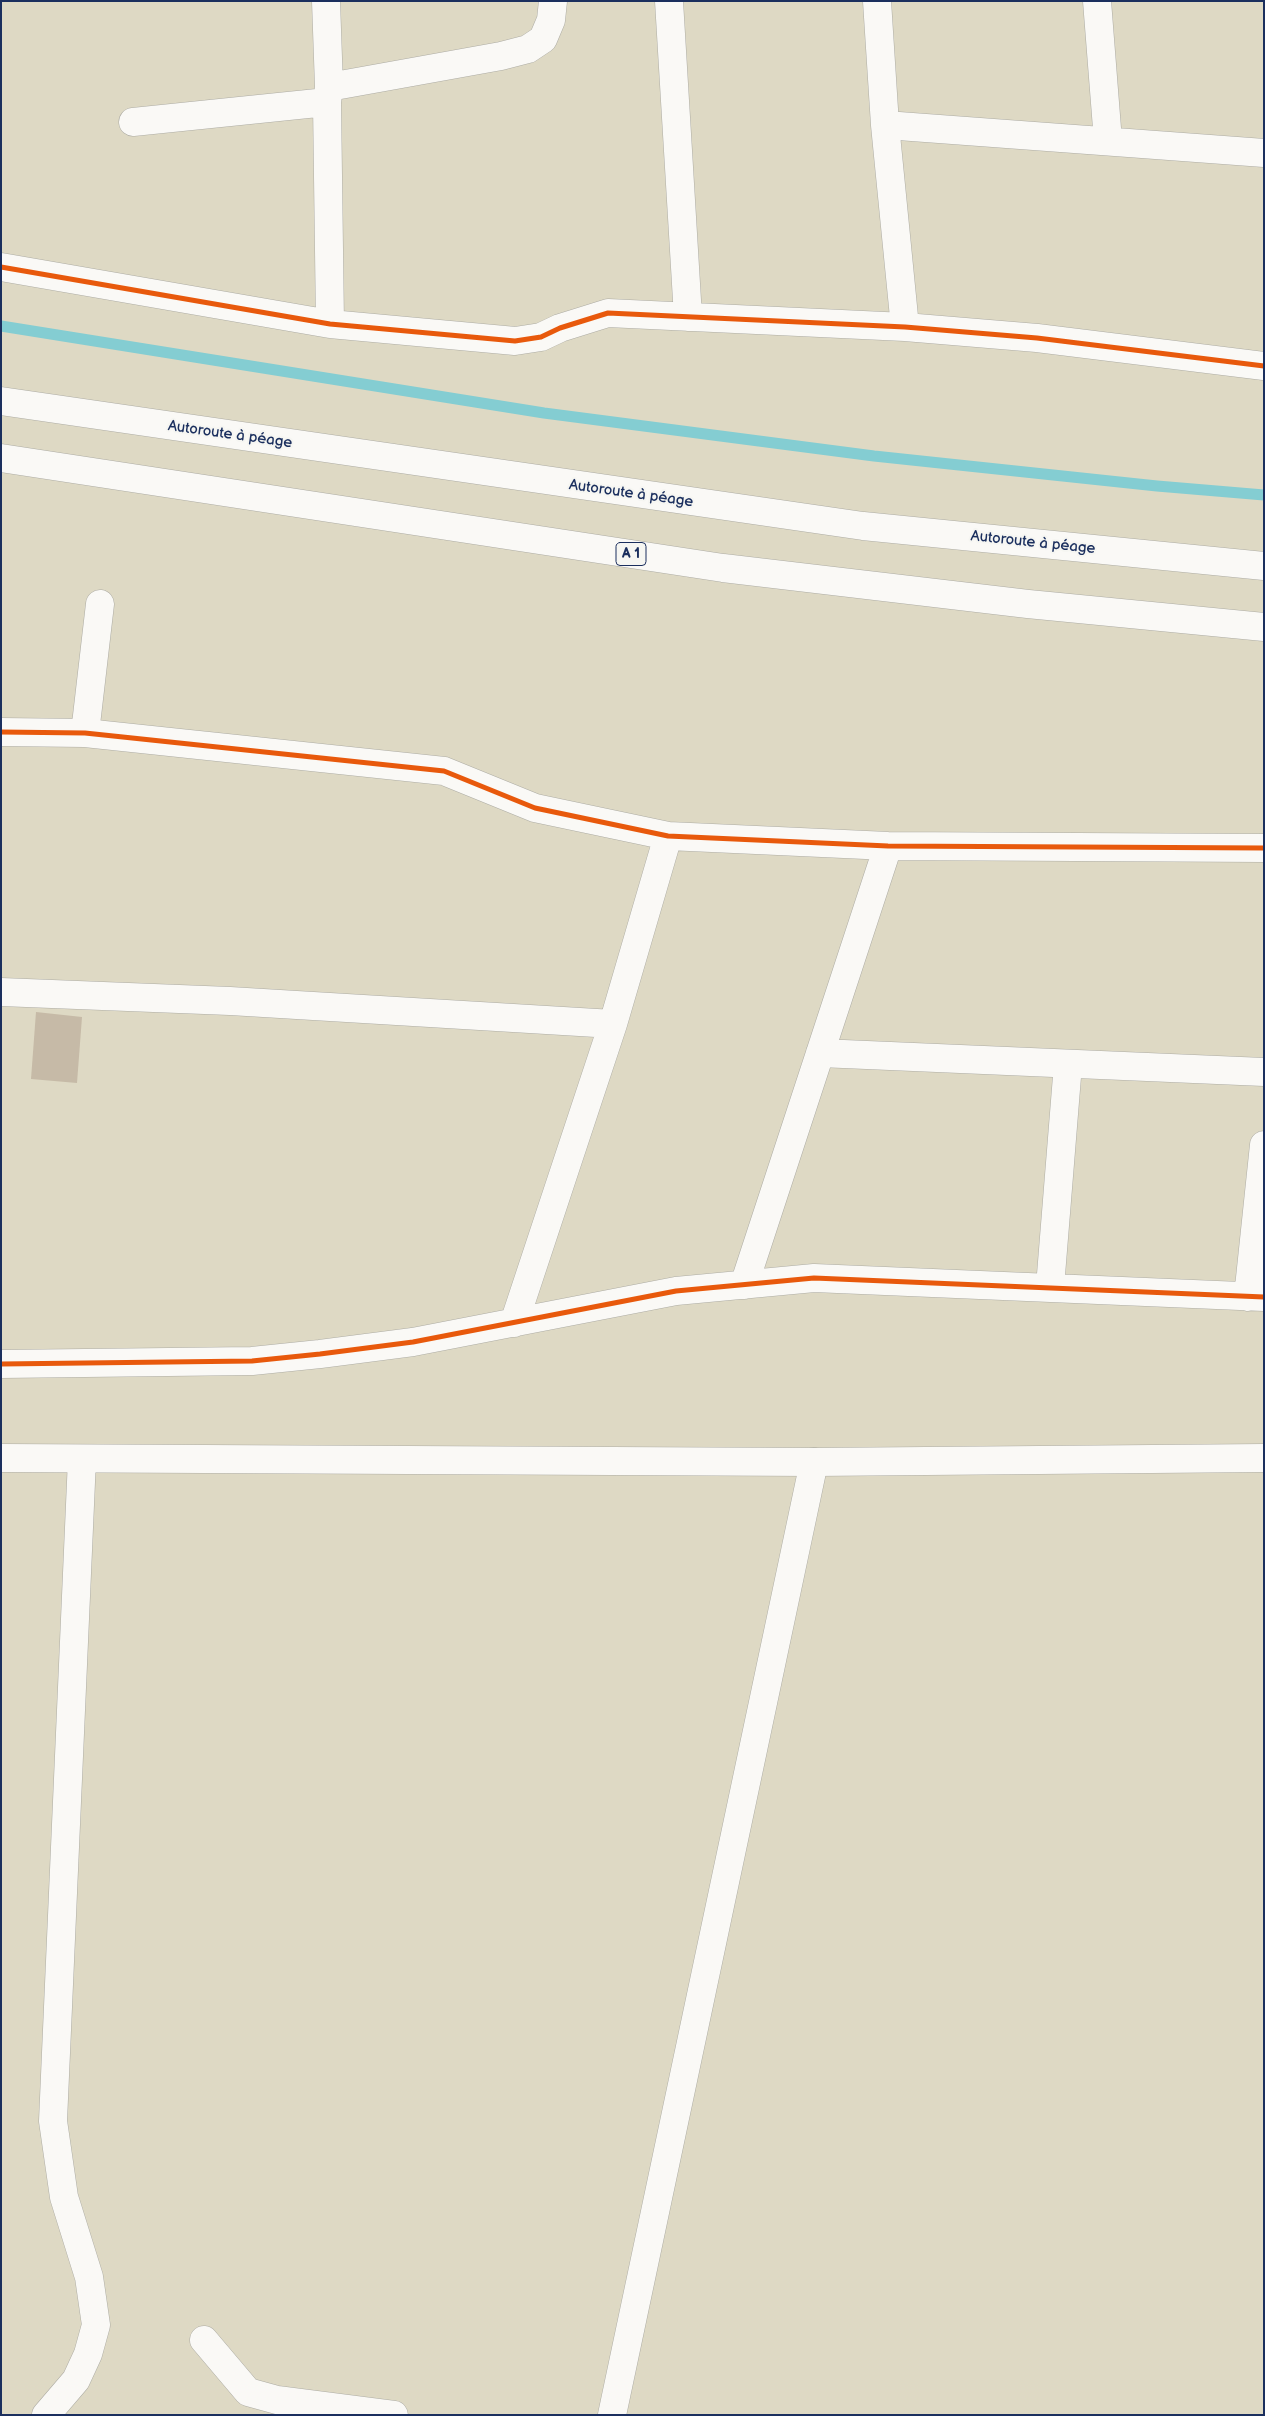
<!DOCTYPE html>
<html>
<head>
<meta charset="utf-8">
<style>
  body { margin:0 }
  #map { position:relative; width:1265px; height:2416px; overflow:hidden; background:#ded9c4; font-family:"Balsamiq Sans",sans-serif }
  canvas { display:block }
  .frame { position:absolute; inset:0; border:2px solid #1b2f5e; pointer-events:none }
</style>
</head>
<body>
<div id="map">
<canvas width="1265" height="2416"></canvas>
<div class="frame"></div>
</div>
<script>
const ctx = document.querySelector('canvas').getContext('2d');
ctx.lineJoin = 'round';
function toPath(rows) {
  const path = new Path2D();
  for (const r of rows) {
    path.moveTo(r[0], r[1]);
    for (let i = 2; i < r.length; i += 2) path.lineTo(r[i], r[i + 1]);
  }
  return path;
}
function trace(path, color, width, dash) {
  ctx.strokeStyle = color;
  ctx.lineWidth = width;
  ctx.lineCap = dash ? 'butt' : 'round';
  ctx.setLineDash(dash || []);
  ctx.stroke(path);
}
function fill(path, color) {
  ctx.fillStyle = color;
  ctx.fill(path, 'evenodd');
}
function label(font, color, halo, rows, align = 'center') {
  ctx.font = font + ' "Balsamiq Sans",sans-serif';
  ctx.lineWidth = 4;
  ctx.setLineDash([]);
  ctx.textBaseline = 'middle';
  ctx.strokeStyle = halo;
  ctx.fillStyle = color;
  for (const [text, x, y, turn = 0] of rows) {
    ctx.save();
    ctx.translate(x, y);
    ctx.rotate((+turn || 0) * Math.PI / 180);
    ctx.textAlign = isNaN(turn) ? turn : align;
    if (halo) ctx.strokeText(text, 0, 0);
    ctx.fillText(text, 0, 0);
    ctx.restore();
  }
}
trace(toPath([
  [1,326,544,413,874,456,1157,486,1264,495]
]), '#84cdd2', 11);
fill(toPath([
  [36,1012,82,1017,77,1083,31,1079]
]), '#c6baa7');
const minor = toPath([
  [326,1,329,87,327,102,330,324],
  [669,1,688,317],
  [877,1,885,125],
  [1097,1,1108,141],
  [329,87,501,56,528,49,543,39,551,20,553,1],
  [133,122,327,102],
  [1,267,330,324,515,341,541,337,560,328,608,313,905,327,1037,338,1264,366],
  [905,327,885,125,1264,153],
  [1,732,85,733,444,771,535,808,668,836,888,846,1264,848],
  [85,733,100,604],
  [1,992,230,1001,613,1024],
  [820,1053,1264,1072],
  [744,1285,888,846],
  [1050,1287,1068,1064],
  [1248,1297,1264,1145],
  [514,1323,613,1024,668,836],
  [1,1364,252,1361,320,1354,413,1342,676,1291,814,1278,1264,1297],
  [204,2340,248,2392,277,2400,394,2415],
  [46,2415,76,2380,88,2354,96,2325,89,2277,64,2197,53,2121,82,1459],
  [612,2415,814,1462]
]);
const tertiary = toPath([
  [1,1458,814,1462,1264,1458]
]);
const motorway = toPath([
  [1,401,863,526,1264,566],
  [1,458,723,568,1028,604,1264,627]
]);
trace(minor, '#adaca4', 29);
trace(tertiary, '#adaca4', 29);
trace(motorway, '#adaca4', 29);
trace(minor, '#faf9f6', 28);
trace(tertiary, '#faf9f6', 28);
trace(motorway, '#faf9f6', 28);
trace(toPath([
  [1,267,330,324,515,341,541,337,560,328,608,313,905,327,1037,338,1264,366],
  [1,732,85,733,444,771,535,808,668,836,888,846,1264,848],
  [1,1364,252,1361,320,1354,413,1342,676,1291,814,1278,1264,1297]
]), '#e8590c', 5);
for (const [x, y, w] of [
  [631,554,30]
]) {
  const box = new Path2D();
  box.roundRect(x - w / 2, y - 11.5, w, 23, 4);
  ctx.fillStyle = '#f6f6f2';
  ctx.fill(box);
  trace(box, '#1b2f5e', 1);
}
label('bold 14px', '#1b2f5e', null, [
  ["A 1",631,554]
]);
label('15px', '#1b2f5e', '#f6f6f2', [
  ["Autoroute à péage",230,435,8],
  ["Autoroute à péage",631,494,8],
  ["Autoroute à péage",1033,543,6]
]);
</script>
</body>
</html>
